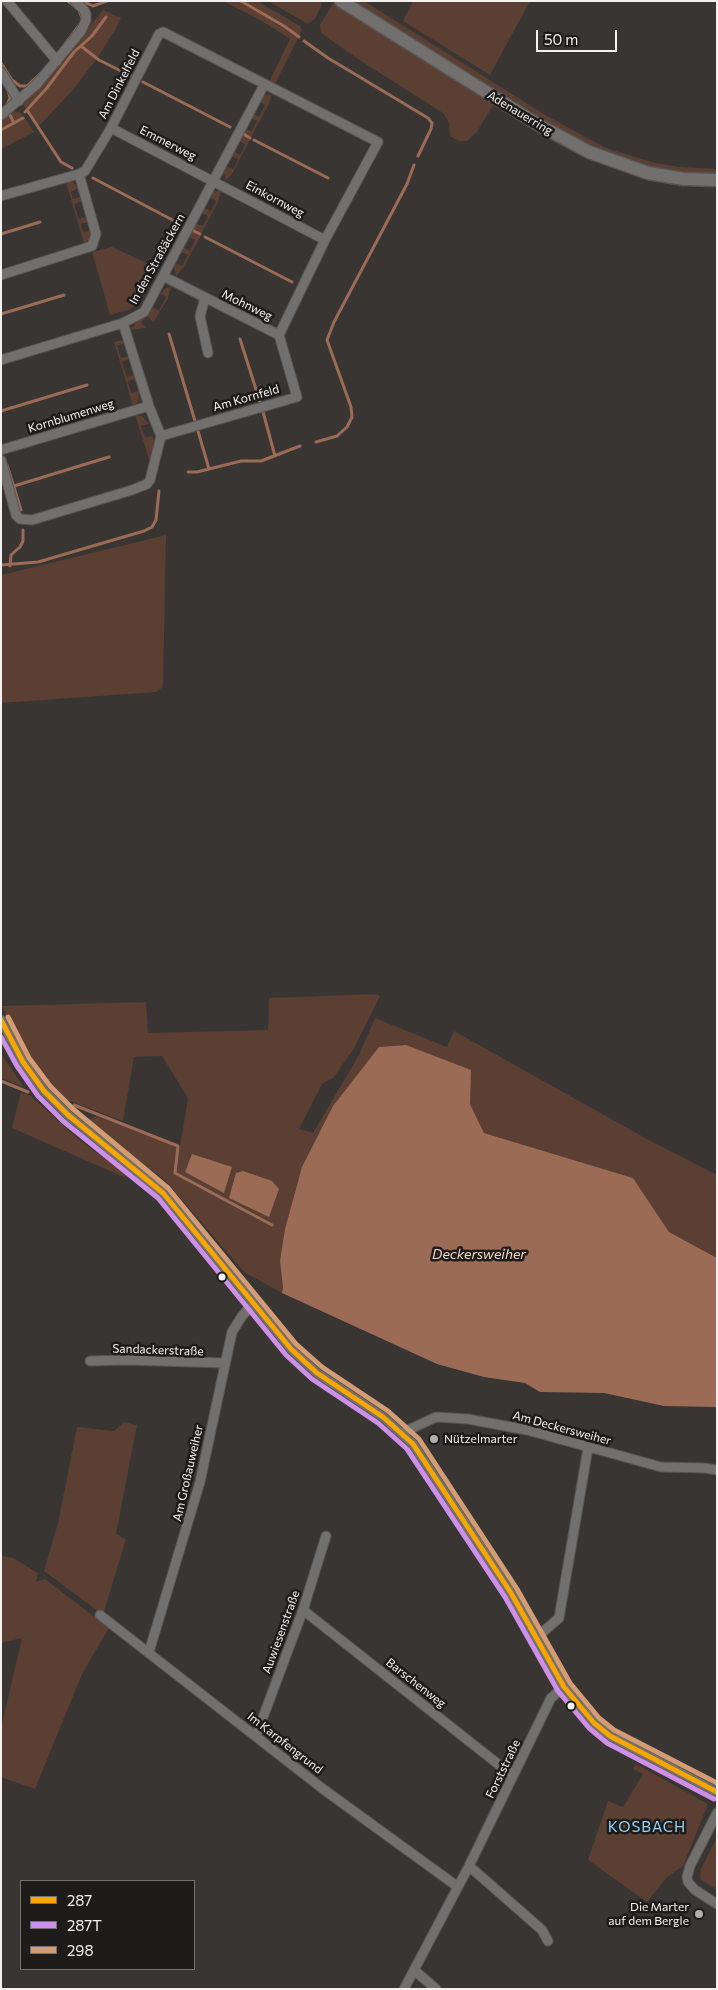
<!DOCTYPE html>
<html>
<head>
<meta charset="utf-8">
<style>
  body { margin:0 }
  #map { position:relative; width:718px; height:1990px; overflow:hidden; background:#383533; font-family:Commissioner,sans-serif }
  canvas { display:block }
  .frame { position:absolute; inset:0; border:2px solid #f5f1f0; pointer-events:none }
  .legend { position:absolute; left:20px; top:1880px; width:175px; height:90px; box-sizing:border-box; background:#1e1c1b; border:1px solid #747170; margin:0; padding:6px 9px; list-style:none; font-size:15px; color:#f5f1f0 }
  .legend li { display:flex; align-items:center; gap:10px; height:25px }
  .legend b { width:25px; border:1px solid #747170 }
  .scale { position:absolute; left:536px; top:30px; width:81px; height:22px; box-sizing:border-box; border:2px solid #f5f1f0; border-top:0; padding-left:6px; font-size:15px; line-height:18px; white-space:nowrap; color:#f5f1f0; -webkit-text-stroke:4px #1e1c1b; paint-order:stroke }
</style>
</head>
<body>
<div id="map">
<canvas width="718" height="1990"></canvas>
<div class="frame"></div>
<ul class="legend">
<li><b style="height:6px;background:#f7a600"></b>287</li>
<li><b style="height:6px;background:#ce8fe9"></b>287T</li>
<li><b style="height:6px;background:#d39c74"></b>298</li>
</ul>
<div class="scale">50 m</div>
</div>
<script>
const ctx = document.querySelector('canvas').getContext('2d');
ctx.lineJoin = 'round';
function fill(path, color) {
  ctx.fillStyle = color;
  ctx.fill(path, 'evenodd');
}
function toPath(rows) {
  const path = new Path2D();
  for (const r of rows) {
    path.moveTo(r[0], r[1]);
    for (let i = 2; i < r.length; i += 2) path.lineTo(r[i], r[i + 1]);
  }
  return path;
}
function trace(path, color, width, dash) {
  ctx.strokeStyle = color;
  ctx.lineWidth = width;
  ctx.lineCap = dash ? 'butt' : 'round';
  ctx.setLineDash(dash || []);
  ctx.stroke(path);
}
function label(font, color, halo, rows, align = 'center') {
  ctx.font = font + ' Commissioner,sans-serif';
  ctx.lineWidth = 5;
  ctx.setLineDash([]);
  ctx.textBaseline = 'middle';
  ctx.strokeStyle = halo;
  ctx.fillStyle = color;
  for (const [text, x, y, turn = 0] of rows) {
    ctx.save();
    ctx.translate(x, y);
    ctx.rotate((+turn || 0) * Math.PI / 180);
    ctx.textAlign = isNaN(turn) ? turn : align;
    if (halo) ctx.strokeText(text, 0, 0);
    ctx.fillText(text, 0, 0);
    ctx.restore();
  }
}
fill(toPath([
  [223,1,257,1,300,26,302,30,275,84,269,82,290,39,262,21],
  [268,1,320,1,322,4,315,19,308,24],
  [354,1,364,1,547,116,606,148,655,163,680,167,717,169,717,174,686,173,657,169,628,161,571,136],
  [413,1,530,1,490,75,403,21],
  [333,3,494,104,476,133,467,141,458,141,450,136,449,123,443,113,361,61,321,33,320,25],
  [103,10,121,18,115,30,98,57,73,90,39,126,61,161,60,163,25,109,23,104,57,67],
  [271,94,270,102,251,137,241,132,243,128,252,131,257,121,250,117,252,113,259,117,265,105,259,101,265,95],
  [14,111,21,113,34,132,1,149,1,120],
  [240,134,250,139,232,174,226,180,224,173,225,166,233,169,238,159,231,156,233,151,240,155,245,144,237,140],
  [68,180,73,182,78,188,71,192,73,199,80,197,82,201,74,204,79,219,86,217,88,222,81,224,83,232,91,231,89,239,84,244,66,182],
  [221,190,218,202,201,234,191,229,194,223,203,226,208,216,201,213,204,208,211,211,216,201,209,197,214,192],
  [190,230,201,235,184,267,176,276,174,269,175,263,182,266,188,255,181,252,183,247,190,251,195,240,187,236],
  [112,247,157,268,141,300,135,306,128,310,110,315,92,252],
  [171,287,168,298,155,320,153,322,147,316,141,322,146,328,131,330,135,323,146,315,152,307,159,311,166,297,160,294,166,288],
  [123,340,124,343,117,346,121,358,128,356,129,359,122,362,127,377,134,375,135,379,128,381,131,393,139,391,139,394,138,402,133,406,114,342],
  [135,415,142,416,149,424,141,426,145,437,152,436,154,440,150,462],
  [166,535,163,687,156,692,1,703,1,575],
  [376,994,380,996,353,1050,333,1078,322,1084,299,1129,313,1133,359,1055,375,1018,447,1047,454,1031,647,1139,717,1175,717,1258,669,1232,633,1178,484,1133,470,1104,406,1045,380,1047,333,1106,280,1260,283,1288,282,1293,244,1272,165,1180,86,1122,96,1116,180,1147,188,1098,162,1056,134,1057,123,1121,62,1098,51,1090,27,1056,2,1006,146,1002,148,1033,268,1030,269,998],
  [1,1052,5,1060,24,1087,1,1078],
  [21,1092,31,1096,78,1139,127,1175,126,1178,12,1128],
  [124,1422,137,1425,116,1534,126,1539,103,1615,44,1571,58,1523,77,1427,114,1431],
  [1,1556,13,1558,38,1573,36,1582,45,1579,109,1628,82,1674,35,1789,1,1777,1,1728,22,1638,1,1643],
  [636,1764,708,1804,683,1866,667,1877,647,1902,588,1860,608,1801,623,1807,643,1774,633,1769],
  [717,1837,717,1890,700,1879,701,1869]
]), '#5b3f32');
fill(toPath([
  [406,1045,471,1070,470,1104,484,1133,633,1178,669,1232,717,1258,717,1409,715,1407,664,1406,604,1393,540,1392,525,1383,484,1377,437,1364,282,1293,283,1288,280,1261,285,1229,302,1167,333,1106,379,1047],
  [192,1154,232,1167,224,1193,185,1172],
  [243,1171,272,1181,279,1189,269,1217,229,1198,236,1173]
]), '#9b6b56');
trace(toPath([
  [82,1,93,6,107,1],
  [241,1,284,26,299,37],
  [304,41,328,58,428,118,432,123,431,129,418,156],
  [65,44,81,23,82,18,79,10,68,1],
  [81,46,99,60,131,76],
  [1,63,12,80,20,86,27,86,41,73],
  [143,82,230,127],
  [7,105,10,98,8,90],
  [27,110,61,162,72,168],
  [25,112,46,89,74,52,92,36,106,17],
  [10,115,14,123],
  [1,130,23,118],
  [242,133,250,138],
  [254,140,328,178],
  [93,178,180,224],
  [192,230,200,234],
  [1,234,40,222],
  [205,237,292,282],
  [1,314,64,295],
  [169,334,195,421],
  [240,339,260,402],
  [1,411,87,385],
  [263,412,275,456],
  [198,431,209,469],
  [316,442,337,436,347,427,352,417,351,407,327,340,334,322,407,184,414,165],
  [7,465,21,510],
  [188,472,197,472,241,461,261,461,300,446],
  [14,486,109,457],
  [1,565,38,562,144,531,152,527,156,520,159,491],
  [10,566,11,555,20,547,23,541,23,530],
  [1,1081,28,1092],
  [74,1105,178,1146,175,1173,272,1225]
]), '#9b6b56', 3);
const minor = toPath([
  [7,1,57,61],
  [1,72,19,101],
  [1,115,36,85,81,31,86,20,86,14,84,10,75,1],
  [111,128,325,240],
  [1,196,79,174,85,171,111,128,159,34,163,32,378,142,325,240,279,335,297,397,161,436,150,480,147,484,132,490,32,520,20,519,16,515,1,460],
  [1,275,92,246,96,234,79,174],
  [163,276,279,335],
  [205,298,200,316,208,353],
  [123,323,149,406,161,436],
  [1,360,123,323,144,312,264,85],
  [1,450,149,406],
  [1,1020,23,1062,44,1091,68,1115,163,1193,291,1349,317,1373,383,1417,413,1444,511,1593,564,1687,594,1723,610,1736,717,1792],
  [90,1361,126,1360,225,1363],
  [402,1433,436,1417,468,1419,527,1430,661,1467,705,1468,717,1470],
  [303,1610,503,1768,514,1774],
  [100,1615,323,1789,458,1887],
  [537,1637,559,1618,588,1448],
  [149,1652,200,1482,232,1332,242,1316,253,1304],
  [256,1736,303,1610,326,1536],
  [717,1813,690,1866,687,1877,688,1882,695,1890,717,1904],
  [469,1866,542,1930,548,1941],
  [414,1970,436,1989],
  [404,1989,469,1866,551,1698,564,1687]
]);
const secondary = toPath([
  [341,1,539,125,589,152,648,173,684,179,717,180]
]);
trace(minor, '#575452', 11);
trace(secondary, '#575452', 15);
trace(minor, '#72706e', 9);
trace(secondary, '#72706e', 12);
trace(toPath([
  [1,1020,23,1062,44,1091,68,1115,163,1193,291,1349,317,1373,383,1417,413,1444,511,1593,564,1687,594,1723,610,1736,717,1792]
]), '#f7a600', 5);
trace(toPath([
  [1,1037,17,1066,38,1096,63,1121,158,1198,286,1355,312,1379,378,1423,407,1449,505,1597,558,1691,589,1728,607,1743,714,1799]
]), '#ce8fe9', 5);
trace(toPath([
  [8,1017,29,1058,50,1086,73,1109,168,1188,296,1344,322,1367,388,1411,419,1439,517,1589,570,1683,599,1718,614,1730,717,1783]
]), '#d39c74', 5);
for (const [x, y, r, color] of [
  [222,1277,4.5,"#f5f1f0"],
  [434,1439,5,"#b3afae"],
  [571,1706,4.5,"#f5f1f0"],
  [699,1914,5,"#b3afae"]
]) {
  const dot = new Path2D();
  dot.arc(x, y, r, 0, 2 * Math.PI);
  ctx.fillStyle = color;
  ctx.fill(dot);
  trace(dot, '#1e1c1b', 2);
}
label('12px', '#f5f1f0', '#1e1c1b', [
  ["Am Dinkelfeld",119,84,-63],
  ["Adenauerring",520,113,31],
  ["Emmerweg",168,143,27],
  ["Einkornweg",275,199,28],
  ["In den Straßäckern",157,259,-61],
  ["Mohnweg",247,305,26],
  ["Am Kornfeld",246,398,-16],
  ["Kornblumenweg",71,416,-17],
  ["Sandackerstraße",158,1350,2],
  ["Am Deckersweiher",562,1428,15],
  ["Am Großauweiher",188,1473,-77],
  ["Auwiesenstraße",281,1632,-70],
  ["Barschenweg",416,1683,38],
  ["Im Karpfengrund",285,1743,38],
  ["Forststraße",503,1769,-64]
]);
label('12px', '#f5f1f0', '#1e1c1b', [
  ["Nützelmarter",444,1439],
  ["Die Marter",689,1907,"right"],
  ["auf dem Bergle",689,1921,"right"]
], 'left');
label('italic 14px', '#f5d3c5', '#1e1c1b', [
  ["Deckersweiher",479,1254]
]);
ctx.letterSpacing = '1px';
label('15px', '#97d0f7', '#1e1c1b', [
  ["KOSBACH",647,1827]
]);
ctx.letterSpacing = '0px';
</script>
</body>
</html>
